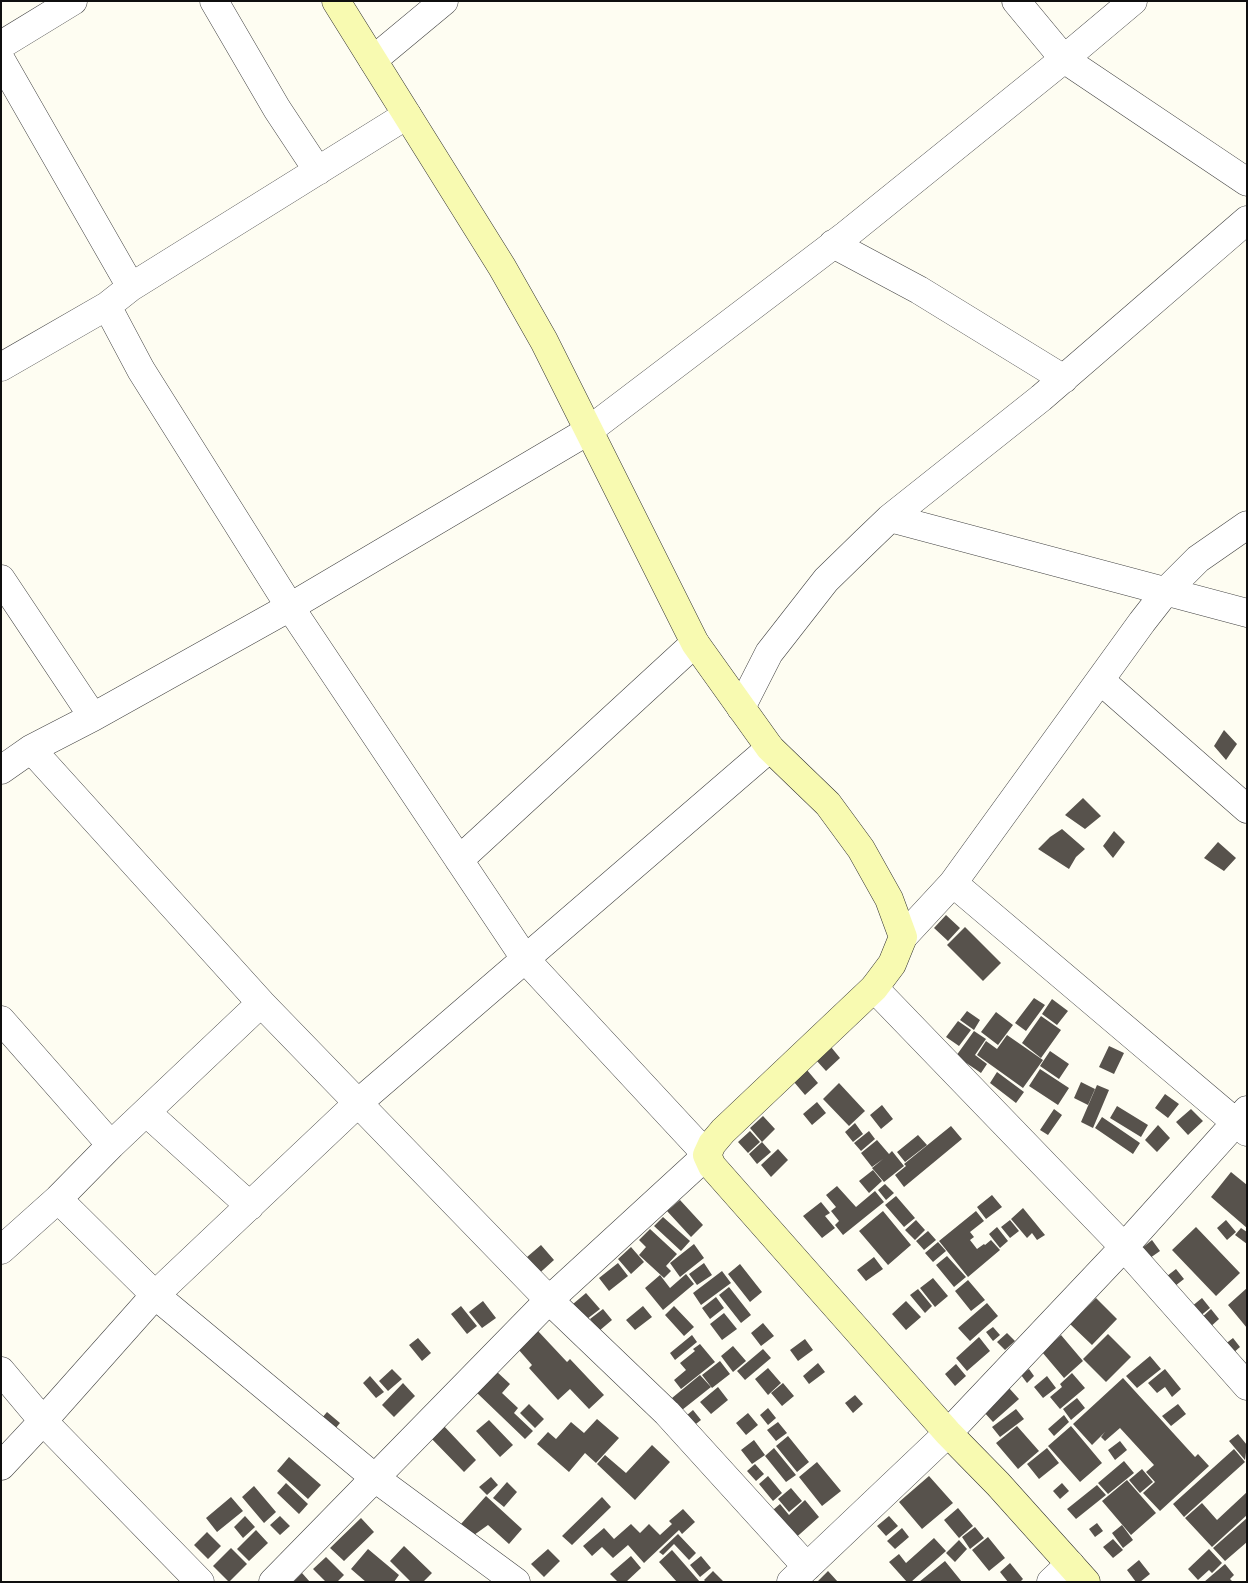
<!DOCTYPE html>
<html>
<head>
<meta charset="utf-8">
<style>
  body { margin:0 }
  #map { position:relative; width:1248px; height:1583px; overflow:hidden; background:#fefdf2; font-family:"PT Serif",serif }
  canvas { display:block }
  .frame { position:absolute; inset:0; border:2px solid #0f0f0f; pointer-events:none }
</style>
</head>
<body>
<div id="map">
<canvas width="1248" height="1583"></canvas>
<div class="frame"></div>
</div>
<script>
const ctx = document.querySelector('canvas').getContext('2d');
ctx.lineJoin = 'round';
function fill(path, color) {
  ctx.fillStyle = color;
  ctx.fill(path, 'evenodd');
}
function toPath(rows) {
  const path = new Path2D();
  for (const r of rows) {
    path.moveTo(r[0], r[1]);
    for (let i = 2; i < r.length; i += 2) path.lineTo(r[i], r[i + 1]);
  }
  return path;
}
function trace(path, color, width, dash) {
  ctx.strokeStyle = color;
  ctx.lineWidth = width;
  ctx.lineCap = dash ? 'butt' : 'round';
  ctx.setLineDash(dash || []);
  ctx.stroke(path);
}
fill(toPath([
  [1224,730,1237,744,1226,760,1214,746],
  [1083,798,1101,816,1085,829,1065,815],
  [1062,829,1085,849,1076,857,1069,869,1038,849,1050,837],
  [1114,831,1125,842,1113,858,1103,846],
  [1218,842,1236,858,1224,871,1204,858],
  [946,915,960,928,948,941,934,928],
  [965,927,1001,963,983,981,947,945],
  [1034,998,1045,1005,1026,1031,1015,1023],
  [1052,999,1068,1011,1057,1025,1042,1014],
  [967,1011,980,1020,974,1030,960,1020],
  [996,1012,1013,1025,998,1045,981,1032],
  [1041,1016,1061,1030,1041,1058,1022,1043],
  [958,1021,971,1030,959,1046,946,1037],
  [974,1031,986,1039,975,1055,987,1064,981,1073,956,1056],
  [1007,1035,1043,1060,1023,1088,977,1055,986,1041,997,1049],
  [1109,1046,1124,1053,1114,1074,1099,1067],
  [831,1047,840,1058,826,1071,816,1060],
  [1050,1051,1069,1064,1059,1079,1040,1066],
  [1040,1069,1069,1088,1058,1105,1029,1086],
  [807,1070,818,1083,805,1095,794,1082],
  [997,1072,1024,1092,1016,1103,990,1083],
  [1081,1082,1095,1089,1088,1105,1074,1098],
  [839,1083,865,1111,849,1126,823,1099],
  [1097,1085,1109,1090,1093,1128,1081,1122],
  [1165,1094,1179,1104,1168,1118,1155,1108],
  [817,1102,826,1113,812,1125,803,1114],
  [882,1105,893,1119,881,1129,870,1115],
  [1117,1106,1148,1125,1141,1137,1110,1118],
  [1054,1109,1062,1115,1048,1135,1040,1130],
  [1191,1109,1203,1121,1188,1135,1176,1122],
  [763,1116,775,1129,762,1142,750,1128],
  [1102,1117,1140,1143,1133,1154,1095,1128],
  [855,1123,863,1134,853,1142,845,1132],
  [1158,1125,1170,1138,1157,1152,1145,1140],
  [951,1126,962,1139,904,1187,895,1175,906,1166,904,1164],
  [750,1131,760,1142,748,1153,738,1142],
  [869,1131,875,1139,861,1151,854,1143],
  [918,1135,927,1145,905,1162,897,1152],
  [877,1140,889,1154,892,1151,904,1166,884,1182,872,1168,883,1159,872,1167,861,1153],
  [762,1142,771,1152,757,1164,749,1154],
  [778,1149,788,1160,771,1177,761,1165],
  [873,1170,882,1181,869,1193,859,1181],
  [1231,1172,1247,1185,1247,1228,1211,1197],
  [885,1184,894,1193,886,1200,878,1190],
  [837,1186,856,1207,875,1191,884,1202,843,1235,835,1225,839,1221,831,1211,836,1207,826,1195],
  [992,1195,1002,1207,986,1219,977,1207],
  [896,1196,915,1218,904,1227,885,1205],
  [680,1200,703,1225,691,1237,667,1211],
  [821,1202,830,1213,825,1216,835,1228,822,1238,803,1216],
  [1023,1208,1045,1235,1037,1240,1032,1233,1027,1238,1011,1219],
  [883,1211,911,1245,888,1265,859,1231],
  [976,1211,984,1221,970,1232,974,1237,970,1240,977,1249,984,1244,985,1245,991,1240,1000,1250,968,1277,939,1241],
  [663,1217,690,1241,681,1251,654,1226],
  [916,1220,925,1230,915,1240,905,1230],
  [1010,1220,1019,1231,1010,1238,1001,1227],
  [1226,1220,1236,1232,1227,1240,1217,1228],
  [997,1227,1008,1241,1000,1248,989,1234],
  [1196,1227,1240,1273,1216,1296,1172,1250],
  [1241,1228,1247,1232,1247,1244,1235,1235],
  [650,1229,677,1254,666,1266,671,1271,664,1278,639,1255,646,1247,639,1240],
  [928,1231,936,1240,924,1250,916,1241],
  [1152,1240,1160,1251,1150,1258,1142,1248],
  [938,1242,946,1251,933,1262,925,1253],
  [694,1244,704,1258,680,1277,670,1263],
  [541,1245,554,1260,533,1279,520,1263],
  [631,1247,644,1262,631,1274,618,1259],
  [947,1256,966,1277,954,1287,936,1265],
  [874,1257,883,1269,866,1281,857,1270],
  [618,1263,628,1276,609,1291,599,1278],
  [704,1263,712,1275,697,1285,689,1274],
  [740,1264,762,1292,750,1302,728,1274],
  [1176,1269,1184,1279,1175,1286,1167,1276],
  [722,1271,731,1283,701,1305,693,1293],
  [686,1274,694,1284,663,1310,645,1288,660,1275,670,1288],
  [933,1278,948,1296,935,1307,920,1288],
  [968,1280,985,1300,971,1311,955,1291],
  [729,1287,751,1315,741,1323,719,1295],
  [1247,1288,1247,1328,1228,1305],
  [918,1289,932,1306,925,1313,910,1295],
  [586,1293,600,1309,587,1319,573,1304],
  [716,1297,724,1308,710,1319,702,1308],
  [1096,1298,1117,1319,1092,1345,1070,1324],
  [1202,1298,1210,1308,1199,1317,1191,1307],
  [483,1301,496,1318,482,1328,469,1312],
  [906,1301,921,1317,906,1330,892,1314],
  [987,1303,998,1316,970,1341,958,1328],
  [461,1306,477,1326,467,1334,451,1314],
  [643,1306,652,1317,635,1330,626,1320],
  [674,1306,694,1327,684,1336,665,1315],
  [603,1309,612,1320,599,1331,590,1319],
  [1211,1309,1219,1319,1208,1329,1200,1319],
  [724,1313,737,1329,722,1340,710,1324],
  [763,1323,774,1336,761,1346,751,1333],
  [993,1327,1000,1335,993,1341,986,1332],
  [537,1330,567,1362,570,1359,604,1395,589,1409,570,1389,558,1400,529,1368,532,1365,518,1349],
  [1007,1333,1015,1341,1005,1350,997,1342],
  [1108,1334,1131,1357,1106,1382,1083,1359],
  [692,1335,697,1342,675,1360,670,1353],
  [1061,1335,1083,1361,1064,1378,1042,1352],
  [979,1337,990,1351,967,1371,956,1358],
  [418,1338,431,1353,422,1361,409,1345],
  [1233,1338,1240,1347,1232,1354,1224,1345],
  [805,1339,813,1350,798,1361,790,1350],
  [700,1344,715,1362,681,1389,674,1380,686,1370,680,1363,695,1351,693,1349],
  [733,1346,746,1361,733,1372,721,1356],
  [763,1349,771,1358,745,1380,737,1371],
  [1150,1356,1161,1369,1137,1388,1126,1376],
  [720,1361,730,1374,712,1388,702,1375],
  [818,1363,825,1372,809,1384,803,1376],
  [956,1364,966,1376,955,1386,945,1374],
  [768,1368,781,1383,768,1395,755,1379],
  [392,1369,402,1379,388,1391,379,1381],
  [1029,1369,1034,1376,1027,1383,1021,1375],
  [1165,1369,1181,1389,1172,1397,1165,1387,1157,1393,1148,1383],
  [495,1370,510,1384,502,1393,518,1408,514,1413,533,1431,525,1439,475,1391],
  [1072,1373,1085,1388,1060,1409,1050,1397,1062,1387,1060,1384],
  [700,1375,711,1387,682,1410,672,1398],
  [370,1376,384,1392,376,1398,363,1383],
  [1047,1376,1056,1388,1043,1398,1034,1387],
  [1123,1378,1195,1457,1198,1454,1209,1466,1160,1511,1143,1493,1155,1482,1146,1472,1154,1465,1120,1428,1105,1441,1101,1437,1105,1432,1092,1445,1073,1424],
  [403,1383,415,1396,394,1417,382,1405],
  [783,1383,794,1396,782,1406,771,1393],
  [718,1387,728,1400,711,1414,700,1402],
  [1009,1388,1019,1399,993,1422,983,1411],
  [855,1395,863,1404,853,1413,845,1403],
  [1077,1398,1085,1408,1071,1420,1063,1409],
  [529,1404,544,1419,535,1428,520,1413],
  [1178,1404,1186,1414,1171,1426,1162,1416],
  [768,1408,776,1418,768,1425,760,1415],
  [1016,1409,1024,1419,1000,1437,992,1427],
  [693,1410,701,1420,687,1431,680,1421],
  [327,1412,340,1423,329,1436,316,1425],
  [748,1413,758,1425,746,1435,736,1423],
  [1064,1415,1069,1422,1054,1436,1048,1429],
  [597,1419,619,1438,596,1463,585,1453,569,1472,537,1444,548,1432,556,1439,571,1422,584,1433],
  [489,1420,513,1445,500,1457,476,1431],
  [778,1422,787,1433,776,1441,767,1430],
  [442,1424,476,1460,464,1472,429,1436],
  [1017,1426,1039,1451,1018,1469,996,1443],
  [1071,1426,1102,1463,1080,1482,1048,1446],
  [1238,1434,1247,1445,1245,1460,1229,1441],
  [788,1436,809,1462,797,1472,776,1446],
  [754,1440,765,1455,752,1464,741,1450],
  [1120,1441,1127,1450,1115,1460,1108,1450],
  [652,1445,670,1462,635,1500,597,1464,605,1455,626,1473],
  [774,1448,796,1475,786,1482,765,1456],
  [1047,1448,1059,1463,1039,1479,1027,1464],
  [1234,1449,1245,1462,1184,1517,1173,1504],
  [289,1457,321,1485,308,1499,277,1471],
  [1124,1461,1134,1473,1108,1494,1098,1483],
  [817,1462,841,1491,822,1506,799,1477],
  [755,1464,764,1474,756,1481,747,1471],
  [1142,1469,1153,1482,1140,1493,1129,1480],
  [768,1476,782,1493,773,1501,759,1484],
  [929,1476,953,1503,922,1529,899,1502],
  [491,1477,498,1485,487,1495,479,1487],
  [1127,1480,1156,1513,1131,1535,1102,1501],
  [507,1482,517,1492,504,1507,493,1498],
  [286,1483,308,1504,299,1514,277,1493],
  [1062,1483,1069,1491,1060,1499,1053,1491],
  [1097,1485,1106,1495,1076,1519,1067,1509],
  [254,1486,276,1512,264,1523,242,1497],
  [791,1488,802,1501,789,1512,778,1499],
  [1247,1492,1247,1515,1212,1547,1185,1518,1202,1503,1217,1520],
  [486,1496,522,1529,509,1544,488,1525,467,1540,444,1543],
  [231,1497,243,1511,217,1532,206,1518],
  [602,1497,611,1507,572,1545,562,1536],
  [805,1500,819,1517,791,1542,767,1515,780,1504,789,1515],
  [958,1508,973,1526,959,1538,944,1520],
  [683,1509,695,1522,682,1534,679,1530,644,1563,628,1545,613,1558,602,1547,592,1556,583,1546,604,1528,614,1539,631,1524,640,1533,649,1524,660,1535,672,1524,669,1521],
  [245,1516,255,1527,243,1538,234,1527],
  [280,1516,290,1526,280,1535,270,1525],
  [889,1516,898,1526,886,1536,877,1526],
  [361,1518,374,1532,344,1561,330,1548],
  [1247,1518,1247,1542,1225,1561,1213,1548],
  [1097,1523,1103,1531,1095,1537,1089,1529],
  [1122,1525,1133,1540,1123,1548,1112,1533],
  [975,1527,984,1538,970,1549,962,1537],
  [902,1528,909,1537,895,1549,887,1541],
  [256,1530,268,1543,249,1561,237,1549],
  [207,1532,221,1546,208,1559,194,1545],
  [678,1534,696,1553,689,1560,674,1544,663,1555,659,1552],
  [988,1537,1005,1558,989,1571,972,1550],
  [934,1538,946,1551,911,1582,907,1582,889,1562,899,1554,906,1563],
  [1113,1539,1123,1550,1113,1558,1103,1547],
  [959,1540,967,1549,955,1562,946,1553],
  [404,1546,432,1573,423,1582,411,1582,390,1561],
  [231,1548,247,1564,229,1582,213,1566],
  [368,1549,399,1575,394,1582,366,1582,351,1569],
  [548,1549,560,1561,544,1577,531,1564],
  [1209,1549,1222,1563,1212,1573,1209,1570,1198,1580,1188,1569],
  [672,1550,700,1582,677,1582,659,1562],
  [631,1556,641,1568,626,1582,618,1582,610,1574],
  [701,1556,711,1568,700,1577,690,1565],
  [326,1557,344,1575,337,1582,326,1582,313,1569],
  [1139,1560,1150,1574,1140,1582,1136,1582,1127,1570],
  [945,1561,962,1582,919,1582],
  [1010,1563,1023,1579,1020,1582,1008,1582,1000,1572],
  [1225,1564,1234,1575,1230,1579,1233,1582,1204,1582],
  [713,1571,724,1582,706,1582,704,1580],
  [828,1571,838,1582,817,1582],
  [302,1573,310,1582,293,1582]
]), '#57524c');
const street = toPath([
  [214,1,277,109,318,171],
  [1016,1,1064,59,1247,182],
  [1,45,73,1],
  [1,60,131,287],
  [373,60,444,1],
  [833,244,919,290,1064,379],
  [107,306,141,370,290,607,526,960,707,1155,549,1300,273,1582],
  [1,367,107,306,131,287,407,115],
  [890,518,1247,613],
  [1,579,93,717],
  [1100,680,1247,809],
  [741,708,769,653,826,580,865,542,890,518,1041,398,1247,220],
  [31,749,261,1003,549,1300,667,1413,807,1567],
  [1,770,31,749,93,717,290,607,588,431,846,235,1064,59,1133,1],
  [459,860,695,643],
  [953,883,1247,1132],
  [903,937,953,883,1142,622,1167,590,1198,559,1247,525],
  [874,988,1124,1247,1247,1386],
  [1,1020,111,1145],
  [146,1112,250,1206],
  [58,1199,155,1295,375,1478,516,1582],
  [1,1250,58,1199,111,1145,261,1003],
  [1,1371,43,1421,200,1582],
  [1,1466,43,1421,155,1295,358,1103,770,748],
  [791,1582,948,1433,1124,1247,1247,1110],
  [1051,1582,1070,1564]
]);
const secondary = toPath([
  [336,1,502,267,544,341,695,643,770,748,828,804,861,849,889,899,903,937,892,964,874,988,723,1131,712,1144,707,1155,712,1166,948,1433,998,1484,1086,1582]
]);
trace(street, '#424242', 29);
trace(secondary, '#313131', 29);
trace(street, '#fff', 28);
trace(secondary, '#f8fab1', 28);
</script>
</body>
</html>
